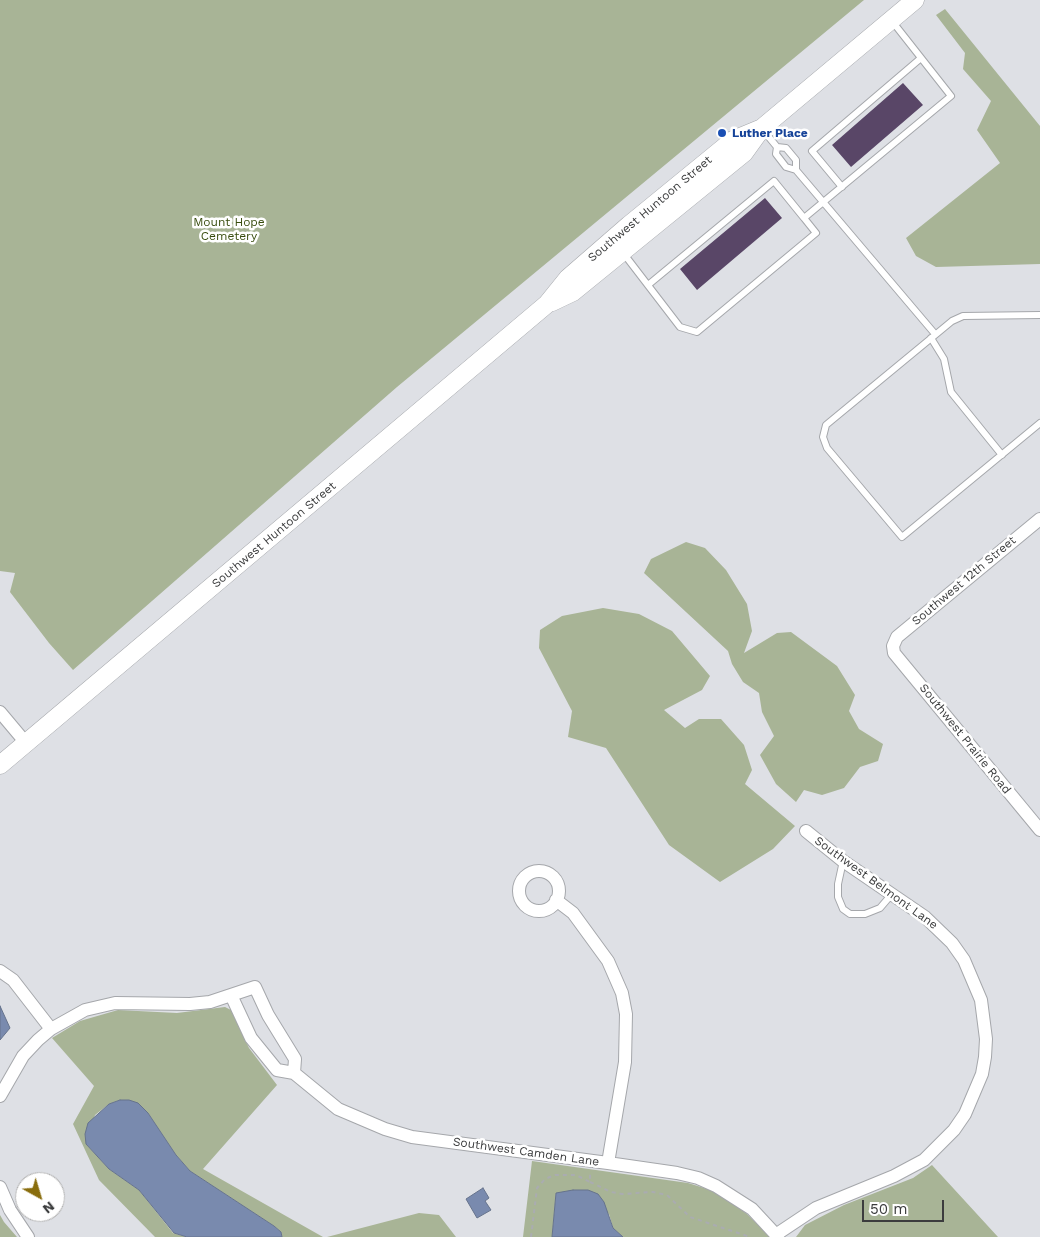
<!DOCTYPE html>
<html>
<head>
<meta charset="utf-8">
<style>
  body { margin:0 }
  #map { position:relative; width:1040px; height:1237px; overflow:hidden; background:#dee0e5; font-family:"Work Sans",sans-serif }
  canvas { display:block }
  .north { position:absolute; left:15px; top:1172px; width:50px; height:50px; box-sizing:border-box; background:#fff; border:1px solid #b1b1b1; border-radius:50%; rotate:141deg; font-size:14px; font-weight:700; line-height:20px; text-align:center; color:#3b3c3d }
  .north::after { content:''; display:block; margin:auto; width:18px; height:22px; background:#896d0d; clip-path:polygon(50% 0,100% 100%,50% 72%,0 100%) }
  .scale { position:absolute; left:862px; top:1200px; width:82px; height:22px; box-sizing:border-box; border:2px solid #3b3c3d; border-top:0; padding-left:6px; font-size:15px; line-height:18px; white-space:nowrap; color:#3b3c3d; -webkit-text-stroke:4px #fff; paint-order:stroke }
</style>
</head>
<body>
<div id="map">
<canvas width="1040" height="1237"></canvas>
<div class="north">N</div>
<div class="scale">50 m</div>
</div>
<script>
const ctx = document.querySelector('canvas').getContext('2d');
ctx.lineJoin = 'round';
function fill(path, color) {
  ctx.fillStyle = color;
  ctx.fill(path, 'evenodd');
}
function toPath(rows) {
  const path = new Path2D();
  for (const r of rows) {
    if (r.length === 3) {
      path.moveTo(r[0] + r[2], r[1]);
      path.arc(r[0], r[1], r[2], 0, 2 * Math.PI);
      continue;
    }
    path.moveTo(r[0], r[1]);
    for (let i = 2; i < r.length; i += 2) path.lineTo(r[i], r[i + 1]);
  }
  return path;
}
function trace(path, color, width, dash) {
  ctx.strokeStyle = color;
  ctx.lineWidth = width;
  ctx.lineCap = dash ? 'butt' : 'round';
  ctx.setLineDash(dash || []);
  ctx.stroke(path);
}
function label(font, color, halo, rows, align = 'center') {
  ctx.font = font + ' "Work Sans",sans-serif';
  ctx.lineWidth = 5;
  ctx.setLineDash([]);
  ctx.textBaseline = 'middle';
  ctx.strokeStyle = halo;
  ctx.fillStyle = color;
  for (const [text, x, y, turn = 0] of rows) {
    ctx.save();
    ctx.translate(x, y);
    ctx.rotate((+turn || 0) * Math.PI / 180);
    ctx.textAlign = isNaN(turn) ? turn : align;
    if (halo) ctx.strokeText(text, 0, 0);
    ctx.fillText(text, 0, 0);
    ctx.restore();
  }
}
fill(toPath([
  [0,0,864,0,397,387,73,670,49,643,10,592,15,573,0,571],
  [945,9,1040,126,1040,264,936,267,916,256,906,238,1000,163,977,130,991,101,963,69,965,53,936,15],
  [686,542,705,548,726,570,747,604,752,631,744,653,777,633,791,632,837,666,855,695,849,711,859,729,883,744,878,761,860,767,844,788,822,795,804,790,796,802,776,784,760,755,774,736,762,712,759,693,743,682,732,664,728,651,644,573,651,559],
  [603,608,639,614,672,631,710,676,702,690,664,710,685,728,699,719,721,719,744,745,752,770,745,784,795,826,773,849,720,882,669,845,606,748,568,737,572,711,539,648,540,630,562,616],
  [225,1007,231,1010,249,1048,277,1085,203,1169,323,1237,282,1237,281,1232,274,1226,190,1171,176,1155,148,1113,120,1100,109,1104,95,1115,86,1144,109,1169,139,1190,173,1233,187,1237,155,1237,99,1180,73,1124,94,1086,52,1038,80,1021,118,1010,177,1013],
  [532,1161,688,1183,717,1192,747,1214,770,1237,623,1237,613,1228,609,1214,556,1193,552,1237,523,1237],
  [932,1165,998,1237,796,1237,805,1225,844,1205,913,1178],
  [419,1213,439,1215,456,1237,327,1237],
  [0,1215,4,1222,17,1237,0,1237]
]), '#a8b496');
const water = toPath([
  [0,1006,10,1028,0,1040,0,1006],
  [120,1100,129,1100,138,1103,148,1113,176,1155,190,1171,274,1226,281,1232,282,1237,187,1237,174,1233,139,1190,109,1169,86,1144,85,1134,88,1123,109,1104,120,1100],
  [483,1188,489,1198,485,1201,491,1210,477,1218,466,1199,483,1188],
  [573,1190,588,1190,598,1194,604,1202,613,1228,623,1237,552,1237,556,1193,573,1190]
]);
fill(water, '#798aae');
trace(water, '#66738c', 1);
fill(toPath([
  [903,83,923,105,851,167,832,145],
  [765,198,782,218,697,290,680,269]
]), '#594667');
const lane = toPath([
  [763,130,777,147,786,148,796,160,796,170],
  [777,147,776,154,786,167,796,170,935,334],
  [842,187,812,151,921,58],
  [624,254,680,327,697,332,816,233,804,218,951,96,892,21],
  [648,285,774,181,804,218],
  [1040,315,963,316,952,321,826,425,823,437,827,448,902,537,1040,423],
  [931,338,944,359,951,392,1002,455],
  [843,861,838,884,838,897,843,909,850,914,865,914,880,908,892,894]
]);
const street = toPath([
  [1040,519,897,637,893,646,894,653,1040,830],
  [0,712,26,743],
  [539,891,20],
  [556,900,573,913,608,961,622,993,626,1014,625,1062,608,1163],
  [0,971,13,980,51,1029],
  [231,995,251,1038,277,1070,294,1073,338,1109,385,1129,412,1137,608,1163,677,1173,698,1178,716,1186,752,1209,778,1237],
  [0,1096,23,1056,38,1040,51,1029,85,1010,115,1003,190,1004,210,1002,255,987,268,1015,295,1059,294,1073],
  [0,1187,10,1210,28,1237],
  [777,1234,816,1208,894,1176,924,1160,954,1130,965,1114,982,1074,985,1057,986,1039,981,1000,964,960,952,943,925,917,843,861,806,831]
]);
const secondary = toPath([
  [552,302,573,292,744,153,762,128,915,0],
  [0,765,547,304,568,278,629,225,733,140,762,128]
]);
trace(lane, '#a5a7ab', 8);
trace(street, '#a5a7ab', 14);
trace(secondary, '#a5a7ab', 19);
trace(toPath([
  [590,1182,611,1192,622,1194,653,1192,667,1195,690,1217,750,1237],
  [531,1237,537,1188,545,1179,555,1175,576,1175,590,1182,590,1173]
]), '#aaacb0', 2, [4, 4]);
trace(lane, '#fff', 6);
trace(street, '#fff', 12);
trace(secondary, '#fff', 18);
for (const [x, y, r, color] of [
  [722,133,5,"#1a4fb4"]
]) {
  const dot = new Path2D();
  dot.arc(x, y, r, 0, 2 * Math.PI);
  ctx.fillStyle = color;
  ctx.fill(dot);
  trace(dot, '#fff', 2);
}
label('bold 12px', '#164399', '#fff', [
  ["Luther Place",732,133]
], 'left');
label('12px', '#3b3c3d', '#fff', [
  ["Southwest Huntoon Street",650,209,-40],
  ["Southwest Huntoon Street",274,535,-40],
  ["Southwest 12th Street",964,581,-40],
  ["Southwest Prairie Road",965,739,51],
  ["Southwest Belmont Lane",876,883,36],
  ["Southwest Camden Lane",526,1152,8]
]);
label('12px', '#384c0e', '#fff', [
  ["Mount Hope",229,222],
  ["Cemetery",229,236]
]);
</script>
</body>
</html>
